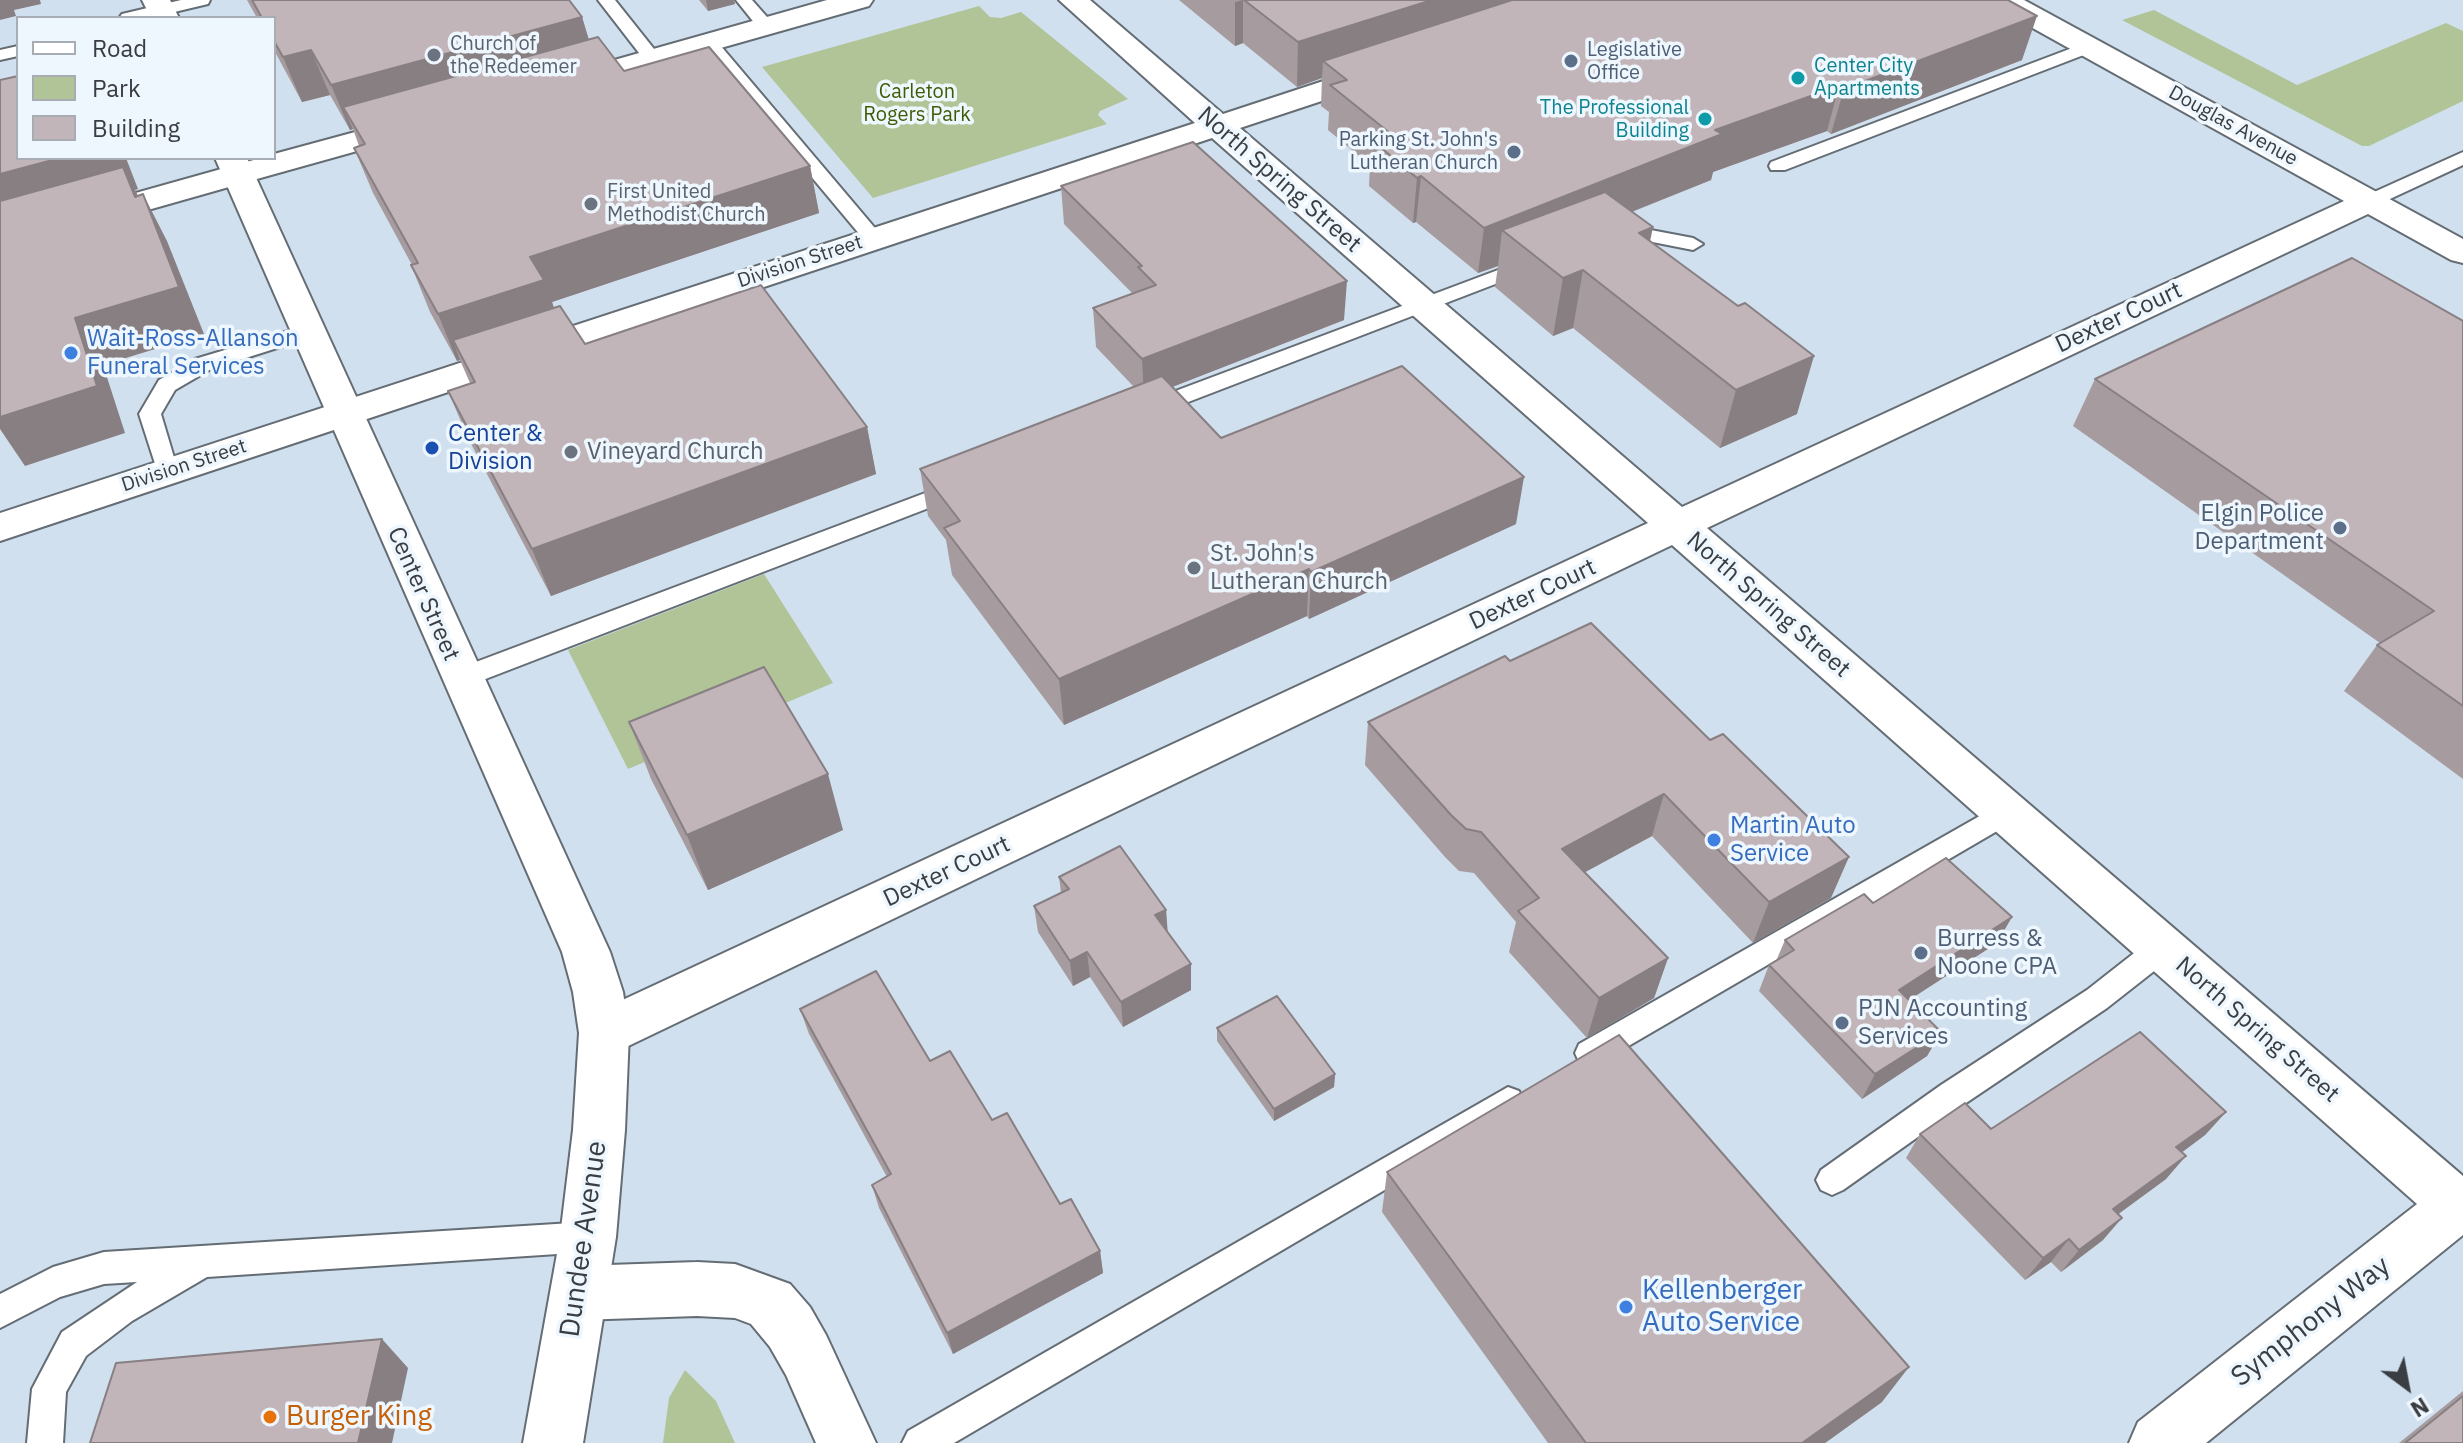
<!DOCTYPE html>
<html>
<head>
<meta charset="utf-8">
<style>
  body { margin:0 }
  #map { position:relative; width:2463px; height:1443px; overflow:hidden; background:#e1eaf3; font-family:"IBM Plex Sans",sans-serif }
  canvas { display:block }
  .legend { position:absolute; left:16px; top:16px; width:260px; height:144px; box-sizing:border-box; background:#eff7fe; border:2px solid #a7adb2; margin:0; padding:10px 14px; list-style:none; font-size:24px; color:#3a3d41 }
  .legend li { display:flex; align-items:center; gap:16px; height:40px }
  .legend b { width:40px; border:2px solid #a7adb2 }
  .north { position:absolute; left:2367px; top:1347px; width:80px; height:80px; -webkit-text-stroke:6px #eff7fe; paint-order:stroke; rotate:148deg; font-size:22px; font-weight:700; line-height:32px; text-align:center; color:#3a3d41 }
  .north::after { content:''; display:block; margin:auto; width:28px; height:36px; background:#3a3d41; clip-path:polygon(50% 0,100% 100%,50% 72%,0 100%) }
</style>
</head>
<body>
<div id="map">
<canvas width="2463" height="1443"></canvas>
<ul class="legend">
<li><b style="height:10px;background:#fff"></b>Road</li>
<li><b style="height:22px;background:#b0c498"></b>Park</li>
<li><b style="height:22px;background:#c1b5b9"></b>Building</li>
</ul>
<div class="north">N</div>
</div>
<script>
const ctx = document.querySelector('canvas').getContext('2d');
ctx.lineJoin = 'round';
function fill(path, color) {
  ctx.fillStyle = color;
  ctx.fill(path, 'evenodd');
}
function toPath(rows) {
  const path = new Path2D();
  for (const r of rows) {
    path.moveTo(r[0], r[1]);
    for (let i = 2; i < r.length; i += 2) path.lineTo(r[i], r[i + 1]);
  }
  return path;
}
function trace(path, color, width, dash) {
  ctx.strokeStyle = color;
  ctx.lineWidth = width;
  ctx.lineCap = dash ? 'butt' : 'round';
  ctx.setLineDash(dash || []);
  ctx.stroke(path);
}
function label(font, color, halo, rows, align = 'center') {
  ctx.font = font + ' "IBM Plex Sans",sans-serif';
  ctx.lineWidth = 7;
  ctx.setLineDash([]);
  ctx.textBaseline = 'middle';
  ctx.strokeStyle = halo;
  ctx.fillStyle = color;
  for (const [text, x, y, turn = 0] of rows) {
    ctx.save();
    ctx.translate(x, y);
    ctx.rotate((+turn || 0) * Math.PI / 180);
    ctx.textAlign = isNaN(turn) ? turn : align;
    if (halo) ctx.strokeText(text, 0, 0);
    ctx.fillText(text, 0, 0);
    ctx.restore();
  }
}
fill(toPath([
  [0,0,2463,0,2463,1443,0,1443],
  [18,18,274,18,274,158,18,158]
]), '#d1e0ef');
fill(toPath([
  [979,6,990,17,1001,18,1021,12,1128,99,1100,111,1098,115,1107,124,873,198,762,67],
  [2154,10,2297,85,2446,23,2463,31,2463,101,2369,146,2362,146,2122,20],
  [764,574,833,683,628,769,568,650],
  [685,1370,716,1401,735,1443,663,1443,669,1398]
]), '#b0c498');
const service = toPath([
  [181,0,210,0,208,4,149,18,119,18,122,14,181,0],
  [598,0,615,0,658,54,661,58,658,62,646,62,598,0],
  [736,0,752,0,775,26,772,30,760,30,736,0],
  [708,37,714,38,880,234,883,238,880,242,866,242,702,46,699,42,708,37],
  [2088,42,2094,43,2097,47,2094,51,1785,170,1771,170,1769,166,1771,162,2088,42],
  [18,46,18,56,0,60,0,50,18,46],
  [2463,152,2463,165,2377,205,2370,207,2360,201,2363,197,2463,152],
  [1619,224,1693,238,1703,244,1693,250,1612,234,1609,230,1619,224],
  [1530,258,1537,260,1540,264,1537,268,1170,409,1157,417,1149,419,1141,417,1138,412,1154,399,1530,258],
  [308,325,319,331,315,336,211,369,175,390,161,414,178,471,175,476,167,479,159,476,139,414,159,380,195,359,308,325],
  [957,481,965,484,969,489,965,494,470,685,461,687,452,685,448,678,452,671,957,481],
  [2006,801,2016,804,2020,812,2016,820,1601,1062,1590,1066,1579,1062,1575,1053,1579,1044,2006,801],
  [2162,936,2172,939,2176,948,2172,957,2107,1008,1963,1105,1843,1190,1832,1195,1821,1190,1816,1180,1821,1170,1941,1085,2087,990,2152,939,2162,936],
  [1508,1087,1519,1091,1523,1101,1519,1111,954,1443,902,1443,908,1431,1508,1087],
  [588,1222,600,1226,604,1237,600,1248,588,1252,207,1277,132,1321,86,1356,66,1392,63,1443,27,1443,32,1389,62,1332,137,1282,104,1284,60,1297,0,1328,0,1294,53,1267,104,1252,588,1222]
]);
const minor = toPath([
  [1059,0,1090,0,1223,114,1366,67,1377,64,1388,67,1392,73,1388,79,1240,128,1682,507,2344,201,1993,6,1989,0,2024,0,2463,239,2463,263,2451,260,2368,214,1707,528,2463,1176,2463,1235,2206,1443,2129,1443,2138,1422,2417,1204,1672,545,622,1049,604,1055,586,1049,579,1033,586,1017,1648,523,1212,138,0,541,0,513,1195,123,1059,0],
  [239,164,250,167,255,174,250,181,0,252,0,231,239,164],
  [697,1262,735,1264,790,1284,810,1307,826,1335,876,1443,816,1443,786,1375,770,1347,751,1324,735,1318,697,1316,579,1320,559,1312,551,1293,559,1274,579,1266,697,1262]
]);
const secondary = toPath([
  [827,0,873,0,869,6,576,89,565,92,554,89,550,83,554,77,827,0],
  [414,116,425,118,430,125,425,132,239,184,228,181,223,174,228,167,261,158,274,158,274,154,414,116]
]);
const primary = toPath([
  [142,0,170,0,179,18,151,18,142,0],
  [215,158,247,158,610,952,623,992,629,1033,625,1130,616,1237,583,1443,523,1443,560,1237,573,1130,579,1033,573,992,562,952,215,158]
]);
trace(service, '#646c74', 4);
trace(minor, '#646c74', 4);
trace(secondary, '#646c74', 4);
trace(primary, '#646c74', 4);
fill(service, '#fff');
fill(minor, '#fff');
fill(secondary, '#fff');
fill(primary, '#fff');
fill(toPath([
  [247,0,569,0,582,17,589,40,624,71,810,166,819,213,552,302,554,308,585,344,867,427,876,474,551,596,468,438,448,391,470,383,460,360,457,361,430,312,411,265,412,265,373,193,354,148,359,146,353,129,350,130,330,95,302,102,274,50,274,18,257,18],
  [699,0,734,0,735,4,708,11],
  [1179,0,2008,0,2022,60,1831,134,1827,131,1713,172,1711,180,1632,212,1650,241,1797,414,1720,448,1573,328,1553,336,1495,287,1498,266,1478,273,1416,222,1413,223,1369,186,1370,165,1328,130,1329,112,1321,106,1322,78,1297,87,1243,43,1235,46],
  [1061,186,1344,320,1172,387,1221,438,1516,524,1309,619,1307,616,1064,725,952,575,946,540,928,516,920,469,1134,387,1096,347,1093,308,1133,294,1064,224],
  [2463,321,2463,779,2344,691,2377,645,2380,643,2073,426,2095,379],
  [1510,661,1831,898,1753,943,1652,836,1585,872,1668,958,1654,998,1587,1038,1509,952,1516,922,1474,873,1459,871,1445,857,1365,765,1368,722],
  [629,722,843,830,708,890,651,779],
  [1059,877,1166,910,1167,932,1191,964,1191,990,1123,1027,1090,977,1073,986,1038,932,1034,906,1061,893],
  [1873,903,1997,943,1909,1000,1941,1032,1927,1056,1862,1099,1759,991,1769,965,1776,961,1785,940],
  [800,1009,930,1061,992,1120,1060,1204,1100,1251,1103,1273,953,1354,879,1208,872,1185,887,1177,809,1034],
  [1217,1028,1335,1074,1334,1087,1274,1121,1217,1041],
  [2226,1112,2205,1135,2182,1152,2166,1179,2118,1214,2103,1240,2061,1272,2051,1262,2025,1280,1906,1158,1920,1134],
  [1387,1172,1882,1402,1825,1443,1548,1443,1382,1212],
  [2463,1391,2463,1443,2399,1443]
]), '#a69c9f');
fill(toPath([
  [0,0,40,0,41,4,14,10,16,16,0,20],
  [706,0,734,0,735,4,708,11],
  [1243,0,1243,43,1235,46,1235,2],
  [1432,0,1561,0,1323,61,1322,78,1297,87,1298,42],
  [2037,16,2022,60,1831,134,1844,89],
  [582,17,595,61,343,107,353,129,350,130,331,85],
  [311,50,330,95,302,102,283,57],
  [1839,86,1827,131,1713,172,1711,180,1530,252,1502,230,1498,266,1478,273,1484,228,1715,130],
  [60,158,126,158,138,189,135,190,147,213,0,228,0,174],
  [810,166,819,213,552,302,560,327,453,340,460,360,457,361,438,314,530,257],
  [1421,176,1416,222,1413,223,1417,178],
  [143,194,167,241,204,334,103,365,125,433,25,466,0,429,0,417,75,318],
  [1653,227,1641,285,1639,233],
  [1583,270,1573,328,1553,336,1563,278],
  [1347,281,1344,320,1144,398,1142,359],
  [1814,356,1797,414,1720,448,1736,390],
  [867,427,876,474,551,596,532,549],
  [1524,477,1516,524,1309,619,1311,572],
  [1309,569,1307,616,1064,725,1059,679],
  [828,774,843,830,708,890,687,835],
  [1664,794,1652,836,1552,890,1562,849],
  [1849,857,1831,898,1753,943,1769,902],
  [1166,910,1168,935,1155,915],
  [2012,917,1997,943,1886,1015,1899,990],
  [1087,952,1090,977,1073,986,1070,961],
  [1668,958,1654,998,1587,1038,1599,998],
  [1191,964,1191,990,1123,1027,1121,1002],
  [1941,1032,1927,1056,1862,1099,1875,1074],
  [1335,1074,1334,1087,1274,1121,1274,1109],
  [2226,1112,2205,1135,2157,1171,2176,1147],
  [2186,1156,2166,1179,2094,1232,2113,1209],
  [2122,1218,2103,1240,2061,1272,2079,1250],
  [2069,1239,2051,1262,2025,1280,2043,1258],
  [1100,1251,1103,1273,953,1354,947,1333],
  [382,1339,408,1368,392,1443,358,1443],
  [1909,1367,1882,1402,1825,1443,1802,1443]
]), '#877f82');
const building = toPath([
  [252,0,569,0,582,17,331,85,311,50,283,57,274,41,274,18,262,18,252,0],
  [1244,0,1432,0,1298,42,1244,0],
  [1512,0,2008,0,2037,16,1844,89,1839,86,1715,130,1722,134,1484,228,1421,176,1417,178,1372,140,1391,134,1330,85,1347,80,1323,61,1512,0],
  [598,37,624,71,709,47,810,166,530,257,544,280,438,314,411,265,418,263,354,148,365,144,343,107,598,37],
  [18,76,18,158,60,158,0,174,0,80,18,76],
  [1193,142,1347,281,1142,359,1093,308,1156,285,1138,267,1142,266,1061,186,1193,142],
  [123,167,135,197,143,194,179,287,75,318,97,386,0,417,0,201,123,167],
  [1605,192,1653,227,1639,233,1738,306,1745,303,1814,356,1736,390,1583,270,1563,278,1502,230,1605,192],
  [2352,258,2463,321,2463,706,2377,645,2434,611,2095,379,2352,258],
  [761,285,867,427,532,549,448,391,475,382,453,340,560,306,585,344,761,285],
  [1402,366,1524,477,1311,572,1309,569,1059,679,944,528,960,521,920,469,1162,376,1221,438,1402,366],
  [1591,623,1710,740,1723,734,1849,857,1769,902,1664,794,1562,849,1668,958,1599,998,1518,911,1539,898,1481,832,1466,829,1451,815,1368,722,1505,656,1510,661,1591,623],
  [764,667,828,774,687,835,629,722,764,667],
  [1120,846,1166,910,1155,915,1191,964,1121,1002,1087,952,1070,961,1034,906,1069,889,1059,877,1120,846],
  [1946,858,2012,917,1899,990,1941,1032,1875,1074,1769,965,1794,950,1785,940,1864,894,1873,903,1946,858],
  [876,971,930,1061,950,1051,992,1120,1007,1113,1060,1204,1071,1199,1100,1251,947,1333,872,1185,891,1174,800,1009,876,971],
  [1277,996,1335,1074,1274,1109,1217,1028,1277,996],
  [2140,1032,2226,1112,2176,1147,2186,1156,2113,1209,2122,1218,2079,1250,2069,1239,2043,1258,1920,1134,1965,1103,1991,1129,2140,1032],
  [1619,1035,1909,1367,1802,1443,1586,1443,1387,1172,1619,1035],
  [382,1339,358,1443,90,1443,116,1363,382,1339],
  [2463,1396,2463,1443,2405,1443,2463,1396]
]);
fill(building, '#c1b5b9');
trace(building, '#877f82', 2);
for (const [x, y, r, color] of [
  [434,55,8,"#6b7280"],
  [1571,61,8,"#5c6f8a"],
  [1798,78,8,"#0f9aa8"],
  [1705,119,8,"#0f9aa8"],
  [1514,152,8,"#5c6f8a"],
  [591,204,8,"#6b7280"],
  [71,353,8,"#3f7fe0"],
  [432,448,8,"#1a4fb4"],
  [571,452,8,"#6b7280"],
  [2340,528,8,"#5c6f8a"],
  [1194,568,8,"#6b7280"],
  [1714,840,8,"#3f7fe0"],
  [1921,953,8,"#5c6f8a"],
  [1842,1023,8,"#5c6f8a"],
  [1626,1307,8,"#3f7fe0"],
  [270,1417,8,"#e8710a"]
]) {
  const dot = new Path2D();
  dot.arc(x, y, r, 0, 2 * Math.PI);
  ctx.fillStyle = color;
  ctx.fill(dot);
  trace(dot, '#eff7fe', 3);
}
label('20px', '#5b616d', '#eff7fe', [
  ["Church of",450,44],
  ["the Redeemer",450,67],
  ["First United",607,192],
  ["Methodist Church",607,215]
], 'left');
label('20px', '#4e5e75', '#eff7fe', [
  ["Legislative",1587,50],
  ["Office",1587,73],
  ["Parking St. John's",1498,140,"right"],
  ["Lutheran Church",1498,163,"right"]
], 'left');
label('20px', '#0d838f', '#eff7fe', [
  ["Center City",1814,66],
  ["Apartments",1814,89],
  ["The Professional",1689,108,"right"],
  ["Building",1689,131,"right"]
], 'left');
label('20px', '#3f5b06', '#eff7fe', [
  ["Carleton",917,92],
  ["Rogers Park",917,115]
]);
label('20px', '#3a3d41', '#eff7fe', [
  ["Douglas Avenue",2233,126,29],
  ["Division Street",800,262,-18],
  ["Division Street",184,466,-18]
]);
label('24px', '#3a3d41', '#eff7fe', [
  ["North Spring Street",1279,180,41],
  ["Dexter Court",2119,318,-25],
  ["Center Street",423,594,66],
  ["Dexter Court",1533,595,-25],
  ["North Spring Street",1768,605,41],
  ["Dexter Court",947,872,-25],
  ["North Spring Street",2257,1030,41]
]);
label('24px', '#366cbe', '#eff7fe', [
  ["Wait-Ross-Allanson",87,339],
  ["Funeral Services",87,367],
  ["Martin Auto",1730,826],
  ["Service",1730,854]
], 'left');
label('24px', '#164399', '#eff7fe', [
  ["Center &",448,434],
  ["Division",448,462]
], 'left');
label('24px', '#5b616d', '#eff7fe', [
  ["Vineyard Church",587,452],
  ["St. John's",1210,554],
  ["Lutheran Church",1210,582]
], 'left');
label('24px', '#4e5e75', '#eff7fe', [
  ["Elgin Police",2324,514,"right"],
  ["Department",2324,542,"right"],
  ["Burress &",1937,939],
  ["Noone CPA",1937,967],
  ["PJN Accounting",1858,1009],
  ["Services",1858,1037]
], 'left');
label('28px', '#3a3d41', '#eff7fe', [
  ["Dundee Avenue",584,1239,-82],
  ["Symphony Way",2311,1322,-38]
]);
label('28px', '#366cbe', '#eff7fe', [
  ["Kellenberger",1642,1291],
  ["Auto Service",1642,1323]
], 'left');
label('28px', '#c56008', '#eff7fe', [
  ["Burger King",286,1417]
], 'left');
</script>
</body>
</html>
